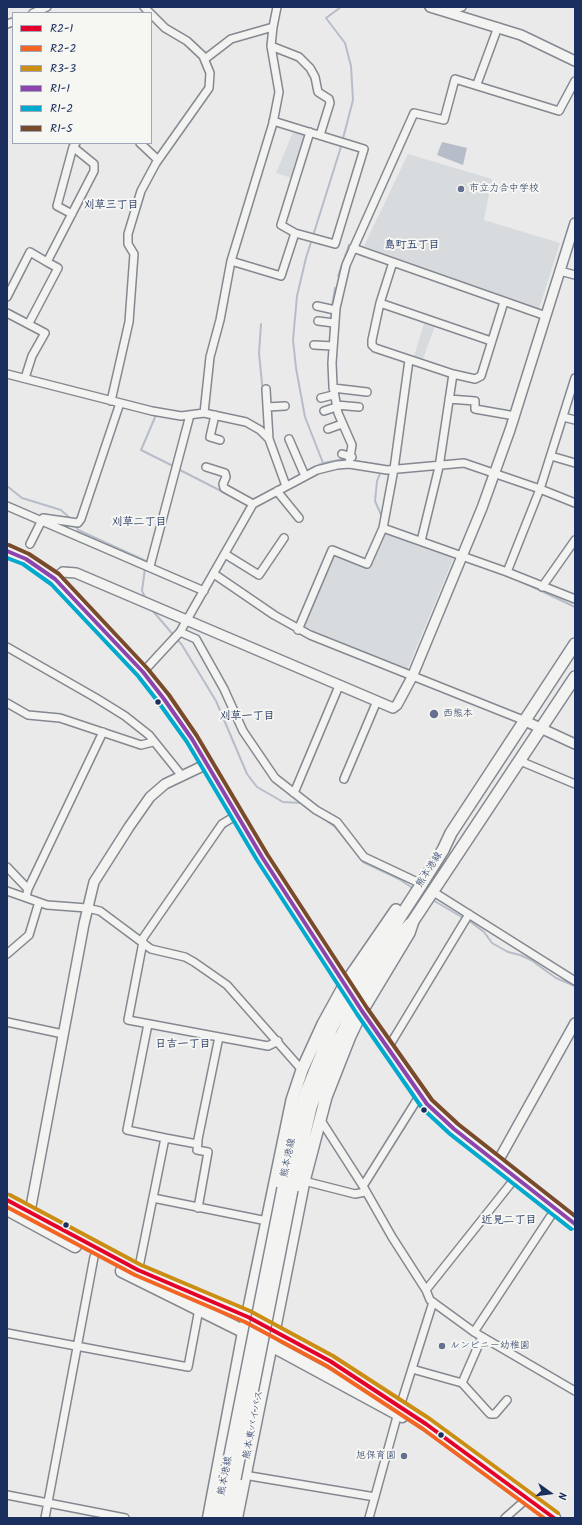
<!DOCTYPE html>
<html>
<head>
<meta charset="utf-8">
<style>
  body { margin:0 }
  #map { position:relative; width:582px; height:1525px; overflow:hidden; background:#e9eae9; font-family:Kalam,sans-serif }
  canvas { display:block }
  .frame { position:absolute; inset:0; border:8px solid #1b2f5e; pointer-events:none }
  .legend { position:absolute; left:12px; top:12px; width:140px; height:132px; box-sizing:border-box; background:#f6f6f2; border:1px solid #9ea6b7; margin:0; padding:5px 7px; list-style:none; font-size:12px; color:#1b2f5e }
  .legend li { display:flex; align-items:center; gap:8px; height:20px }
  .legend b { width:20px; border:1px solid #9ea6b7 }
  .north { position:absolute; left:530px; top:1473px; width:40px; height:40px; -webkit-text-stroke:3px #f6f6f2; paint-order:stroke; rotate:104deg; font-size:11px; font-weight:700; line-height:16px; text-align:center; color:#1b2f5e }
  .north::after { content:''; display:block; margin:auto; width:14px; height:18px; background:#1b2f5e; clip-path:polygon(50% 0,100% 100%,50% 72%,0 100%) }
</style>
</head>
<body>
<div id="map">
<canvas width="582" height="1525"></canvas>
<div class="frame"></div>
<ul class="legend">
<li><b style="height:5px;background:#e4002b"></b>R2-1</li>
<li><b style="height:5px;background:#f26522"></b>R2-2</li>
<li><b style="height:5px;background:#cb8e13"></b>R3-3</li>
<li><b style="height:5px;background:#8e44ad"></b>R1-1</li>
<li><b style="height:5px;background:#00a9ce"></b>R1-2</li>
<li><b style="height:5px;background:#7a4b2a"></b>R1-5</li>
</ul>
<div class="north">N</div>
</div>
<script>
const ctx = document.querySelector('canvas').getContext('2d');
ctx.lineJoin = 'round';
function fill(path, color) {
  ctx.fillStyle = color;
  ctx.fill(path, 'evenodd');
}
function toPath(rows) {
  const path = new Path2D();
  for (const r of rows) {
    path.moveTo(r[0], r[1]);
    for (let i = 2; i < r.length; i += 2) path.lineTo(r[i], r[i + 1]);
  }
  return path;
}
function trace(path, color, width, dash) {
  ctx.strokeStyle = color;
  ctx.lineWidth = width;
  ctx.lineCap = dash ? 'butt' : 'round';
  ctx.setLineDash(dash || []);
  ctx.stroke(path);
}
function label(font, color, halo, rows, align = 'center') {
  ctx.font = font + ' Kalam,"Klee One",sans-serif';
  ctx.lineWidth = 4;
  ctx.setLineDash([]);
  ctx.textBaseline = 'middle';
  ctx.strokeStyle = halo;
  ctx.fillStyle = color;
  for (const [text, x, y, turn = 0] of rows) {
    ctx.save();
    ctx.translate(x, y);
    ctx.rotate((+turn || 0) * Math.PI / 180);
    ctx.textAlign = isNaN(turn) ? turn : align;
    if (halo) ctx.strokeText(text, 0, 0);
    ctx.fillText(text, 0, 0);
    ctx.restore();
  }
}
fill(toPath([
  [293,132,305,135,291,178,276,173],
  [408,154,492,179,484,220,560,243,539,309,364,246],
  [424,324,435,326,423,359,414,356],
  [385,533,454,557,407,670,302,626,333,552,370,567]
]), '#d8dbde');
fill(toPath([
  [442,142,467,148,463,165,437,155]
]), '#b7bdc8');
trace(toPath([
  [341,7,326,18,345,43,351,66,353,100,340,150,306,258,297,296,293,340,296,368,305,417,323,463,344,459,381,465,381,467],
  [338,276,349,245],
  [332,306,335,288],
  [331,321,332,311],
  [261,324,259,353,263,394],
  [330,343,331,324],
  [329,369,330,391],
  [331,397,333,406],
  [156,415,141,450,173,466],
  [315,467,323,463],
  [178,469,229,495],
  [381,471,377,481,375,501,382,517],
  [7,486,22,498,61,510,72,520],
  [75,525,78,530,146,561,142,591,147,601],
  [233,533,248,504],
  [516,579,575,607],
  [152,610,182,645,216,701,247,774,257,787,283,802,302,803],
  [174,634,181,623],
  [320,816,335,827,363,862,399,879,414,889],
  [431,899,472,923,484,932,492,943,508,952,520,955,531,960,556,978,575,986]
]), '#b7bdc8', 2);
const minor = toPath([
  [144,7,150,13],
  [449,12,462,7],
  [33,13,47,7],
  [7,24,13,22],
  [271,46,299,57,310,68,315,77,318,92,329,99,330,103,320,135],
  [205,59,231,39,273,27],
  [477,84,498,27],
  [273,121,364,149,335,244,295,233,281,225,310,132],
  [140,143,158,160],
  [72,214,57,206,73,147,76,143],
  [353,248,546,316],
  [231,261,281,276,295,233],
  [393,262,380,303,372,340,372,345,375,348,453,374,475,379,481,376,504,302],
  [560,271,575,275],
  [7,297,30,252,47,262],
  [380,303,491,341],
  [317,306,335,310],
  [7,313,45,333,32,356,25,378],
  [318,321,334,323],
  [29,323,58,268,47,262,94,171,94,164,73,147],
  [314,345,333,346],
  [7,374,152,411,181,416,204,413,246,422,260,430,269,439,286,486],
  [333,388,367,392],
  [266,389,269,439],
  [321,398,333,395],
  [449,399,475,401,475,409,515,416],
  [111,401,129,322,134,254,128,244,128,234,141,191,156,163,209,88,210,73,203,56,187,41,165,28,151,14],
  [336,405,359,407],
  [267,407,285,406],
  [324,411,336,407],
  [204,413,210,357,220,320,231,261,273,123,279,92,271,46,273,27,277,7],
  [215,415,210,437,220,440],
  [563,417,575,420],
  [328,429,342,424],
  [289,439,305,476],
  [342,454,352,457],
  [551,456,575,463],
  [349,464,352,445,338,413,333,386,332,363,336,308,346,265,414,113,444,120,455,79,559,111,575,81],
  [206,467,225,473,226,477,223,484,224,488,253,504],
  [277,491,299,518],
  [7,506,204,591],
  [383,528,507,572,575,599],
  [421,541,439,467,453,374],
  [30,544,43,518,78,523,81,519,120,403],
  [225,554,259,575,284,538],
  [150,566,190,415],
  [507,572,540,489,575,378],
  [214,574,274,615,310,635,523,720],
  [542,587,575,540],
  [298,630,332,550,367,564,383,528,394,469,409,360],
  [180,632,196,639,224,689,243,731,275,778,316,810,337,822,364,857,415,881],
  [7,647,96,698,125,716,149,735,182,776],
  [143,672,180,632,253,504,317,470,337,465,349,464,387,470,464,463,540,489,575,503],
  [7,703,28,715,60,718,141,745,153,742],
  [520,761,575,784],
  [344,779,377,701],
  [294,793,339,686],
  [7,867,28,889],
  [7,891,47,905,87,908,100,911,151,949,185,957,194,962,227,985,302,1070],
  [432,891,575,981],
  [26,897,28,889,103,732],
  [141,941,222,824,237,815],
  [143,942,128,1020,219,1037],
  [7,954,29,935,39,902],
  [7,1022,63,1034],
  [148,1024,127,1130,165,1138],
  [388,1048,469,914],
  [320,1119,363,1186,392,1237,426,1290,430,1300,474,1332,575,1391],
  [198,1142,197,1150,208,1152,198,1208],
  [304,1181,355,1194,365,1192],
  [363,1186,420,1095],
  [153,1198,267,1221],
  [138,1272,165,1138,197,1144,219,1037,268,1046,278,1041],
  [426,1290,516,1177],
  [474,1332,556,1208],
  [7,1333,188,1367,199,1309],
  [412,1369,462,1383,482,1337],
  [462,1383,490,1414,495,1414,507,1400],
  [244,1475,375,1497],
  [7,1495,125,1518],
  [45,1518,94,1257],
  [369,1518,398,1413,433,1302],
  [505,1518,522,1503]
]);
const tertiary = toPath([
  [430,7,521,35,575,61],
  [7,551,26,559,55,579,143,672,164,699,192,739,262,857,348,990],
  [55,579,63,572,76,573,393,708,397,705,412,677,482,508,510,430,575,223],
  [523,720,575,744],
  [359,1007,427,1104,454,1129,575,1224],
  [497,1163,575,1023],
  [29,1217,84,924,94,882,129,827,150,797,165,784,207,764]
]);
const primary = toPath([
  [283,1188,297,1120,307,1090,332,1028,351,993,421,885,443,850,451,833,575,644],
  [292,1190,311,1107,328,1062,357,1003,386,950,410,924],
  [244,1332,292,1100,302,1070,323,1024,345,984,396,910],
  [274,1332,304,1181,326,1097,350,1036,362,1011,409,933,413,921,575,677],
  [218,1518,225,1480],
  [227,1518,235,1479]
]);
const trunk = toPath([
  [7,1200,138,1270,248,1317,330,1361,426,1424,554,1518],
  [7,1209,75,1246],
  [122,1271,271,1345,402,1416],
  [209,1518,244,1332],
  [236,1518,272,1339]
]);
trace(minor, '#848890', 10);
trace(tertiary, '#848890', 12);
trace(primary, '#848890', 14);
trace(trunk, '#848890', 15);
trace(minor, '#f3f3f2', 7);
trace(tertiary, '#f3f3f2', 9);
trace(primary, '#f3f3f2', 11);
trace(trunk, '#f3f3f2', 12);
const primaryBridge = toPath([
  [235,1479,292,1190],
  [225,1480,283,1188]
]);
trace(primaryBridge, '#848890', 14, []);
trace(primaryBridge, '#f3f3f2', 11);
trace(toPath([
  [7,1200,138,1270,248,1317,330,1361,426,1424,554,1518]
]), '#e4002b', 4);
trace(toPath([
  [7,1207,135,1275,245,1322,327,1366,423,1429,544,1518]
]), '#f26522', 4);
trace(toPath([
  [10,1195,141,1265,250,1311,333,1356,430,1419,558,1513]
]), '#cb8e13', 4);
trace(toPath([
  [7,551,26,559,55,579,143,672,164,699,192,739,262,857,362,1011,427,1104,454,1129,575,1224]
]), '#8e44ad', 4);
trace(toPath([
  [7,558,23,564,51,584,138,676,159,703,187,742,257,860,357,1014,422,1108,450,1134,571,1229]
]), '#00a9ce', 4);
trace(toPath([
  [9,545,29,554,59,574,147,668,169,695,197,736,267,854,367,1008,432,1100,458,1124,575,1216]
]), '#7a4b2a', 4);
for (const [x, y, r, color] of [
  [461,189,4,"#63708f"],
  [158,702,3.5,"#1b2f5e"],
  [434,714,5,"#63708f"],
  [424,1110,3.5,"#1b2f5e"],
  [66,1225,3.5,"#1b2f5e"],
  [442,1346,4,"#63708f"],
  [441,1435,3.5,"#1b2f5e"],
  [404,1456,4,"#63708f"]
]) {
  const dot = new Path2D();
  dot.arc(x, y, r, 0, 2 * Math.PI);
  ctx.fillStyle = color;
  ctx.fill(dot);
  trace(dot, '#f6f6f2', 1.5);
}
label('10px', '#1b2f5e', '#f6f6f2', [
  ["市立力合中学校",469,189],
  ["西熊本",443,714],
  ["ルンビニー幼稚園",450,1346],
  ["旭保育園",396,1456,"right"]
], 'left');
label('10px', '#1b2f5e', '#f6f6f2', [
  ["熊本港線",430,870,-58],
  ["熊本港線",289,1158,-78],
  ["熊本東バイパス",254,1425,-79],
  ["熊本港線",226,1476,-79]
]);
label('bold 11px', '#1b2f5e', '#f6f6f2', [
  ["刈草三丁目",111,206],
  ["島町五丁目",412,246],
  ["刈草二丁目",139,523],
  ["刈草一丁目",247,717],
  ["日吉一丁目",183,1045],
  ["近見二丁目",509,1221]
]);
</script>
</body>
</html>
